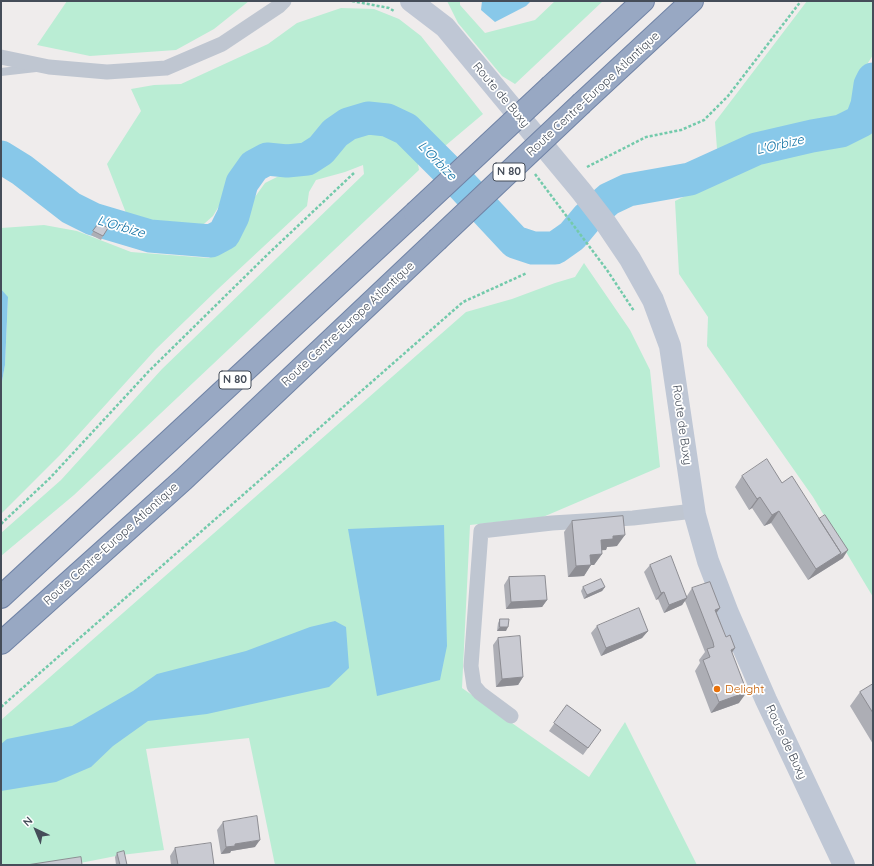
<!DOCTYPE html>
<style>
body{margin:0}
#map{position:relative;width:874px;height:866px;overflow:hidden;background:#efecec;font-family:Quicksand,sans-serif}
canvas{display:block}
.frame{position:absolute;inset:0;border:2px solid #454d59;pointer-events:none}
.north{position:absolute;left:16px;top:810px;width:40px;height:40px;-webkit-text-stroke:3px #fff;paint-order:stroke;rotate:316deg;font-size:11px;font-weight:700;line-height:16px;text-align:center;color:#454d59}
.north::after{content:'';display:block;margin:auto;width:14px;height:18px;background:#454d59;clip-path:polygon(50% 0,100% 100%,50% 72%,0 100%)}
</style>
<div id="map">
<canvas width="874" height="866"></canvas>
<div class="frame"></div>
<div class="north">N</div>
</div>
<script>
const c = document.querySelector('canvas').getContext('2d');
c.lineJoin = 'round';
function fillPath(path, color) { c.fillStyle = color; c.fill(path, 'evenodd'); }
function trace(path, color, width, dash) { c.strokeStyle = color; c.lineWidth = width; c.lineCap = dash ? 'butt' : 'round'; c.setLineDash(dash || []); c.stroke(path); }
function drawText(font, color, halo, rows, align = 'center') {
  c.font = font + ' Quicksand,sans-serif'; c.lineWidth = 3.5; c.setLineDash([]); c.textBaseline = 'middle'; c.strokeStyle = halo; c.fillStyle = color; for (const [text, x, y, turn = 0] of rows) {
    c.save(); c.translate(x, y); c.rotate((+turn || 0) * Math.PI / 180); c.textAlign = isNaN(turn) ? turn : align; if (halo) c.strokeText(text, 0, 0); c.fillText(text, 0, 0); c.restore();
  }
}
const green = new Path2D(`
 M67 1H249L214 29 176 50 90 56 37 45Z
 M447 1H460V5L485 33 535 20 555 1H603L515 84 502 76 458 23Z
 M807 1H873V55L856 82 858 105 850 113 836 120 790 134 753 140 717 149 715 122Z
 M341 8 374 9 399 19 421 36 483 114 445 146 392 107 368 105 355 109 334 124 317 141 299 147H265L245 160 232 177 225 196 213 216 197 230 170 228 151 223 126 213 107 164 141 111 131 89 154 85 181 84 268 44 297 23Z
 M873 119V597L813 497 707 346 708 317 679 274 675 201 746 167 817 145 848 142 865 133Z
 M378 127 397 134 416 152 419 170 74 495 1 556V533L61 480 162 369 364 174 363 165 345 172 316 180 309 192 307 206 218 289 156 349 60 455 1 514V387L5 365 8 298 1 289V228L44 225 77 231 131 252 209 258 228 247 239 231 247 208 265 183 283 174 320 162 349 136 360 128Z
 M584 263 630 330 650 370 660 467 543 517 470 525 462 688 589 777 625 722 697 865H275L249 738 146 749 164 850 121 855 70 865H1V720L466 312 512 299 555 283 575 277Z`);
const water = new Path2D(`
 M482 1H531L526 6 495 22 481 10Z
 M1 289 8 297 5 365 1 387Z
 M444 525 447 646 440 680 377 696 348 529Z
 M335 621 346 627 349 668 329 687 207 714 148 721 113 746 91 767 56 782 1 791V744L7 739 72 726 133 691 157 674 246 651 310 627Z`);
const river = new Path2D(`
 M1 157 22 170 71 208 93 219 150 236 211 241 224 234 233 216 242 183 254 166 267 159 287 161 307 159 321 150 335 133 348 124 368 118 387 120 406 129 459 182 515 242 533 248H555L572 236 587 218 609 199 628 190 690 179 756 149 812 136 841 131 861 121 867 105 870 85 873 79`);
const path = new Path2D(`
 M352 1 389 8 394 11
 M587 167 646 137 681 130 704 120 728 96 801 1
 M535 174 607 270 634 311
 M1 524 50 478 149 371 267 255 355 172
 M1 707 463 302 527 273`);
const service = new Path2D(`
 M1 72 36 68`);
const minor = new Path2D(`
 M1 57 49 67 107 72 166 68 222 44 279 6 284 1
 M511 716 480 693 474 686 471 666 481 531 552 523 633 518 694 511`);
const secondary = new Path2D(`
 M411 1 445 27 581 191 605 222 630 259 653 300 670 346 695 515 708 561 728 613 766 700 844 865`);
const trunk = new Path2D(`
 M551 86 643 1
 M582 103 692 1
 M1 597 415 213
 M1 643 184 479 437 240`);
const trunkBridge = new Path2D(`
 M415 213 551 86
 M437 240 582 103`);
const wall = new Path2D(`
 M99 223 103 236 101 240 91 235Z
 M742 476 782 483 843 558 808 580 771 523 764 526 752 508 749 510 735 487Z
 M572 521 617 546 607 547 606 550H602V554L594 565H591L584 576 568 577 564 532Z
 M650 565 687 596 692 588 717 613 726 637 735 648 732 653 739 703 711 713 695 671 700 663 699 660 705 652 685 601 682 605 664 613 658 599 656 600 644 572Z
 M509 577 547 600 542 607 506 609 504 585Z
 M583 587H605L602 591 584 599 581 591Z
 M500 619 506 631H497L498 623Z
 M597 626 648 631 642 638 601 656 591 633Z
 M498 638 523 677 518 685 496 687 493 645Z
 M873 684V744L850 706 860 692Z
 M567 705 601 730 583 755 549 731Z
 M223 822 255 847 231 851 230 853 221 854 217 830Z
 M175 848 214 865H171L170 856Z
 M117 853 127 865H116L115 857Z`);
const shadedWall = new Path2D(`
 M760 497 752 508 749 510 757 499Z
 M779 511 771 523 764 526 772 515Z
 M625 535 617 546 607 547 606 550 593 551 601 540 613 536Z
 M848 550 843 558 808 580 816 569 841 553Z
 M602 554 594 565H591L584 576 568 577 576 566 590 555Z
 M605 587 602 591 584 599 587 595Z
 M664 592 658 599 656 600 661 593Z
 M687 598 682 605 664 613 669 605Z
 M547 600 542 607 506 609 511 602Z
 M720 608 712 619 715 610Z
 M500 627H508L506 631H497Z
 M648 631 642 638 601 656 606 648Z
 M735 648 727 659 731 650Z
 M523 677 518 685 496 687 502 679Z
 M747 692 739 703 711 713 719 702Z
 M260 840 255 847 231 851 230 853 221 854 226 847 235 844Z`);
const building = new Path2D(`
 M99 223 108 228 103 236 93 231Z
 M767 459 782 483 792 476 841 553 816 569 779 511 772 515 760 497 757 499 742 476Z
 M825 515 848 550 839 556 841 553 819 519Z
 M623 516 625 535 613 536V539L601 540 602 554 590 555 591 565 576 566 572 521Z
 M671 556 687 598 669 605 664 592 661 593 650 565Z
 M545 576 547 600 511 602 509 577Z
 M601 579 605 587 587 595 583 587Z
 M710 582 720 608 715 610 726 637 730 635 735 648 731 650 747 692 719 702 703 660 710 657 707 649 714 647 713 642 692 588Z
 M639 608 648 631 606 648 597 626Z
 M500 619H509L508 627H500Z
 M520 636 523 677 502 679 498 638Z
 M873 684V713L860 692Z
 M567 705 601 730 588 748 554 723Z
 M257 816 260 840 235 844V846L226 847 223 822Z
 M211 843 214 865H178L175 848Z
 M124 851 127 865H120L117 853Z
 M81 857 82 865H27Z`);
const markers = [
 [717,689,4,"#e8710a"]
];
const shields = [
 [509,172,32],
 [235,380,32]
];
const shieldNames = [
 ["N 80",509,172],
 ["N 80",235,380]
];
const streetNames = [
 ["Route Centre-Europe Atlantique",593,94,-43],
 ["Route de Buxy",501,95,50],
 ["Route Centre-Europe Atlantique",348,324,-43],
 ["Route de Buxy",682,425,82],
 ["Route Centre-Europe Atlantique",111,544,-42],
 ["Route de Buxy",786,742,65]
];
const foodNames = [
 ["Delight",725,689]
];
const waterNames = [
 ["L'Orbize",780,145,-13],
 ["L'Orbize",437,161,46],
 ["L'Orbize",121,227,16]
];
fillPath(green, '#baedd4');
fillPath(water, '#88c8e9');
trace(river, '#88c8e9', 33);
trace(trunk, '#7083a6', 24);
trace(path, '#73caab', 2.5, [3, 2]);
trace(service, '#bfc6d1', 8);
trace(minor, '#bfc6d1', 15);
trace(secondary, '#bfc7d5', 22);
trace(trunk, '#98a8c3', 22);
trace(trunkBridge, '#7083a6', 24, []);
trace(trunkBridge, '#98a8c3', 22);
fillPath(wall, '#adaeb5');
fillPath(shadedWall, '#8d8d93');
fillPath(building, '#c9cad2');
trace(building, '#8d8d93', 1);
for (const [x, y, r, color] of markers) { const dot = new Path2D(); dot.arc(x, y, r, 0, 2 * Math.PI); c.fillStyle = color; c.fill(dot); trace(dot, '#fff', 1.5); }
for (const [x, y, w] of shields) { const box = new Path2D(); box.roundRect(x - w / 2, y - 9, w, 18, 3); c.fillStyle = '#fff'; c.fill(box); trace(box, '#454d59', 1); }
drawText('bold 11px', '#454d59', null, shieldNames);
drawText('12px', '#454d59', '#fff', streetNames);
drawText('12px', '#c56008', '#fff', foodNames, 'left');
drawText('italic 13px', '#0f70a2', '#fff', waterNames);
</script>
